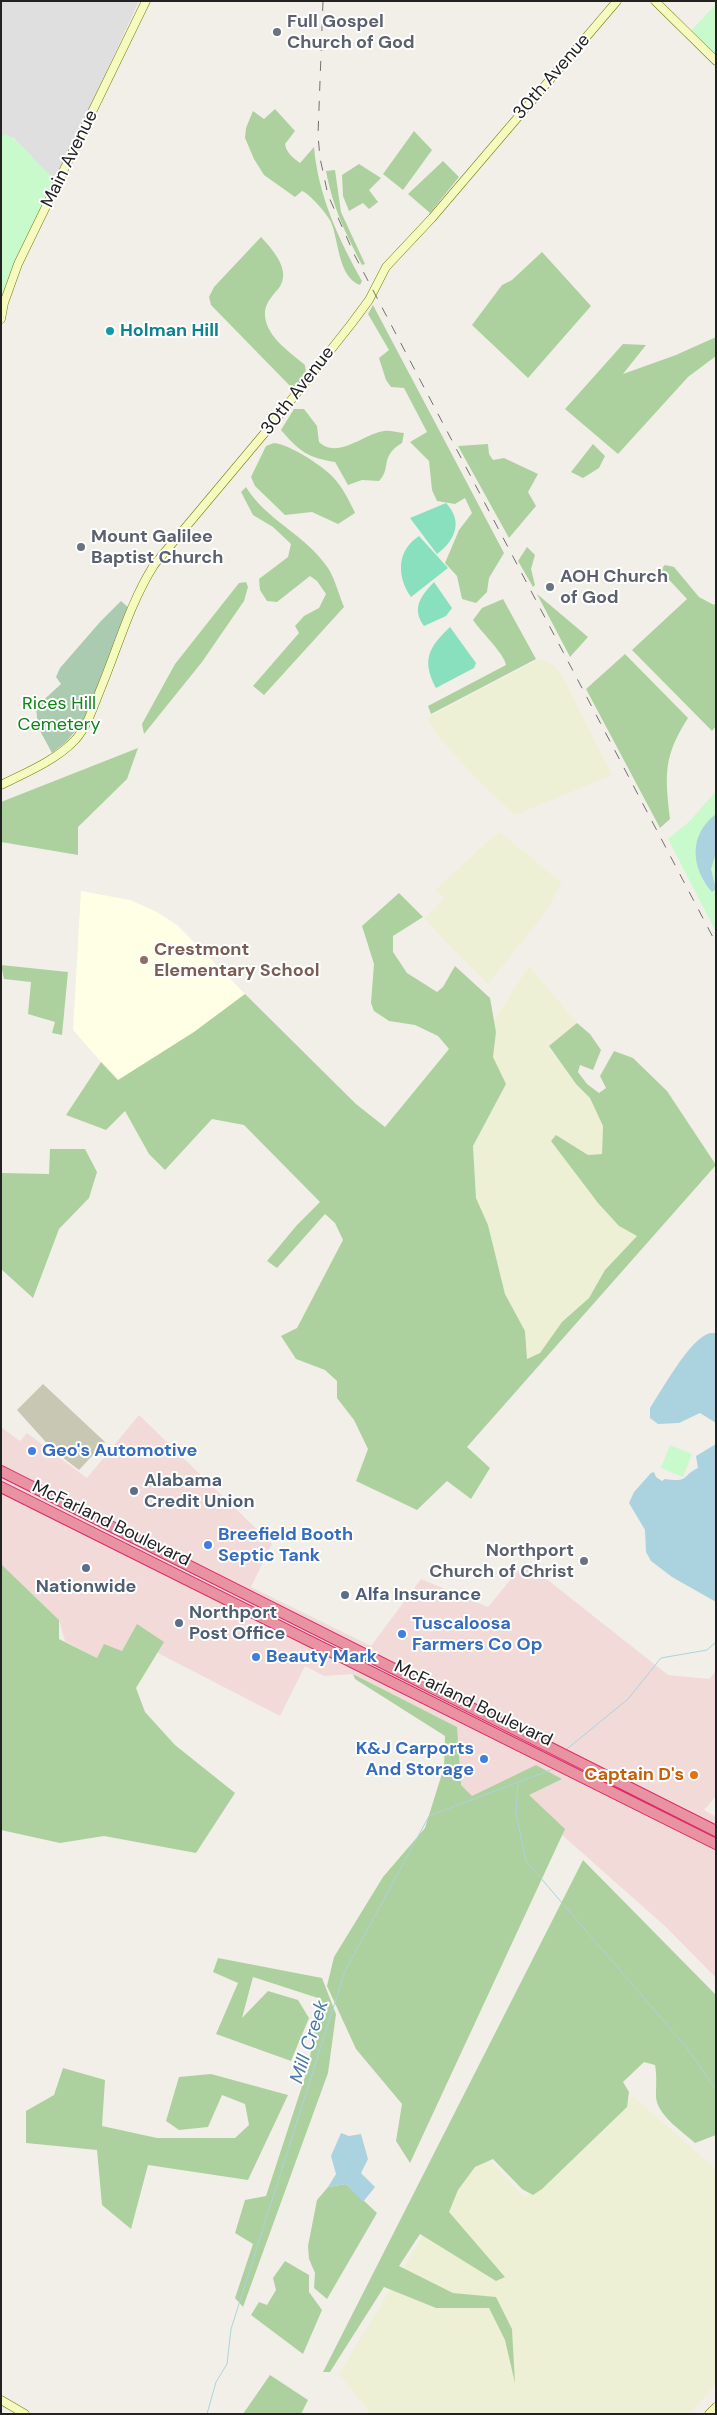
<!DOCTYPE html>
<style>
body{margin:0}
#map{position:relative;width:717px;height:2415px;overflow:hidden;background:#f2efe9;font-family:"DM Sans",sans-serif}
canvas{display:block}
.frame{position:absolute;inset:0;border:2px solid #222;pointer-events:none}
</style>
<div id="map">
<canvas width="717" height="2415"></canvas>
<div class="frame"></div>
</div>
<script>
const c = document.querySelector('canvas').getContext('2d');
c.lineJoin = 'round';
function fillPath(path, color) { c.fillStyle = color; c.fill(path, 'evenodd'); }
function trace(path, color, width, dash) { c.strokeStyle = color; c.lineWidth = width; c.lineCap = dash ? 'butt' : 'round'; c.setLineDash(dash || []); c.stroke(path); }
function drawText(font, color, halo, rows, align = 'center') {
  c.font = font + ' "DM Sans",sans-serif'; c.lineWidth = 4; c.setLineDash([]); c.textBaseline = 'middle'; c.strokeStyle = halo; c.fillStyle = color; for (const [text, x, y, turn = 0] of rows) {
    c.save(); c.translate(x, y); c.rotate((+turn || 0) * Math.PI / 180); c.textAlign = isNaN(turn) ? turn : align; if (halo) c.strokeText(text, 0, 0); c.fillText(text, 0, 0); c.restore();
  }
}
const residential = new Path2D(`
 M1 1H139L57 179 46 173 14 138 1 137Z`);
const commercial = new Path2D(`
 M139 1415 272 1544 251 1587 371 1646 421 1579 488 1607 525 1562 668 1675 709 1679 716 1671V1796L704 1810 716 1817V1978L667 1928 509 1788 471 1800 454 1783 457 1727 353 1674 324 1676 305 1666 280 1716 154 1651 97 1658 65 1641 59 1620 1 1564V1427L20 1441 27 1433 87 1478Z`);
const education = new Path2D(`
 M81 891 130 900 157 912 177 925 245 994 194 1032 118 1081 73 1030Z`);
const construction = new Path2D(`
 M43 1384 105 1442 79 1470 53 1450 17 1410Z`);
const farmland = new Path2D(`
 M538 660H543L554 666 561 673 612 775 515 815 476 778 440 739 427 718Z
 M499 831 562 883 545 913 488 984 424 919 444 899 435 890Z
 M529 966 577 1023 549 1047 576 1084 590 1098 603 1126 602 1154 588 1155 556 1136 637 1236 605 1270 589 1298 562 1322 540 1353 527 1359 525 1331 505 1294 488 1225 476 1198 473 1147 506 1084 493 1057 496 1032 494 1020Z
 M633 2096 716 2169V2384L689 2414H371L339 2374 477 2146 525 2198 568 2155Z`);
const forest = new Path2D(`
 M275 109 295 131 285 144C286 152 293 158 300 163L314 147C318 195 339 240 362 281L360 285C338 277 339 241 331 222 327 214 310 194 302 191L295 197 264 175 254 159 245 138 246 128 253 111 264 119Z
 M414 131 432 150 403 190 383 174Z
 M443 161 459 177 430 213 408 194Z
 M359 164 381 178 369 190 378 202 369 209 363 203 349 211 343 196 342 175Z
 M335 170 341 212 365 264 362 265C345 232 333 208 326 171Z
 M261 237C272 249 292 270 279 288 274 294 266 302 265 311 263 335 290 352 305 365L306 373 295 387H291L211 305 209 297 214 287Z
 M542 252 591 306 528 378 472 325 502 285 512 280Z
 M373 305 504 553 489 578 487 592 476 603 462 599 457 576 445 563 459 530 472 513 465 498 455 504 437 501 432 490 429 461 410 442 427 432 404 388 391 387 386 380 379 358 389 350 368 314Z
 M716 337V356L688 377 618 454 565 409 623 344 646 345 623 374 676 355Z
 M294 409H304L317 426 319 442C338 460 365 433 384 431 390 430 398 433 404 433L402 443C379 457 392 468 379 481L362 480 348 485 335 462C308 458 299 451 281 430Z
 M274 443C289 444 321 465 332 476 342 486 349 500 355 513L338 524 312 512 285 515 255 486 251 477 266 446Z
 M488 444 489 454 493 460 504 458 538 474 528 492 536 506 509 538 458 446Z
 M593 444 605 456 599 468 583 478 571 472Z
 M246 487C266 520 306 535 328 568 335 579 339 595 344 607L264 695 253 686 299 633 295 626 304 616 319 608 326 594 317 581 310 576 277 602 267 601 260 590 259 579 288 557 291 544 273 527 253 515 241 492Z
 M527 547 535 555 531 569 535 585 533 587 518 561Z
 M665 565 674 567 699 597 714 605 716 602V726L712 731 632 650 687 599 660 570Z
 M246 582 248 587 244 601 202 662 144 734 142 724 175 664 239 583Z
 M537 594 588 637 570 657Z
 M503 599 536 659 431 714 428 706 506 665C504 653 481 632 473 620L482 608Z
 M625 654 688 718C663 757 665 775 670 819L660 828 586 689Z
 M138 748 127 779 78 827V855L1 842V802Z
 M399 893 423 917 393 936V952L407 973 437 992 443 987 455 966 490 998 496 1032 493 1057 506 1084 473 1146 476 1198 488 1225 505 1294 525 1331 527 1359 540 1353 562 1322 589 1298 605 1270 637 1236 619 1226 598 1203 551 1141 556 1135 588 1155 602 1154 603 1126 590 1098 576 1084 549 1046 577 1023 590 1034 601 1050 593 1070 580 1065 578 1072 587 1084 599 1093 606 1088 600 1076 614 1051 633 1058 667 1091 716 1165 467 1447 490 1468 471 1499 447 1481 417 1510 356 1481 368 1449 354 1420 337 1398V1381L325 1370 296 1359 281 1336 297 1328 343 1240 335 1223 325 1214 277 1268 267 1261 297 1225 320 1202 244 1125 212 1119 165 1170 149 1154 125 1111 106 1130 66 1115 101 1062 118 1080 194 1032 245 994 356 1104 385 1127 449 1049 438 1036 415 1025 389 1021 374 1011 371 1003 374 964 362 926Z
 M1 965 68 972 62 1035 52 1033 55 1022 28 1014 31 982 4 979Z
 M50 1149H85L97 1172 89 1198 59 1229 33 1298 1 1269V1173L49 1174Z
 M1 1564 59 1620V1639L97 1658 104 1644 122 1651 137 1624 164 1642 136 1688 145 1712 175 1745 235 1793 196 1853 104 1836 60 1843 1 1830Z
 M353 1674 457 1727 461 1785 472 1796 536 1765 562 1779 529 1795 565 1829 410 2163 396 2141 402 2104 356 2049 327 1986 334 1957 383 1877 425 1828 444 1767 445 1736 355 1679Z
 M583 1860 716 1995V2135L695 2143C683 2132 657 2115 656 2097 656 2086 657 2077 655 2065L644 2062 623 2082 629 2092 627 2107 542 2189 533 2195 522 2189 493 2159 475 2167 458 2190 449 2212 505 2277 496 2281 420 2234 399 2266 453 2293 496 2297 512 2329 515 2383 505 2340 489 2308H436L384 2287 330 2372H323Z
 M218 1958 322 1978 336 2014 328 2073 243 2307 235 2298 253 2244 235 2233 245 2200 266 2196 308 2068 319 2004 318 1998 253 1977 242 2018 268 1991 298 2000 309 2018 291 2061 216 2034 238 1983 213 1972Z
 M63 2068 105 2080 102 2126 157 2138H235L249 2125 245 2104 222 2095 208 2127 179 2130 166 2121 179 2077 211 2074 288 2095 248 2180 148 2165 131 2229 102 2205 97 2150 26 2143V2111L54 2095Z
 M346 2184 377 2213 327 2299 314 2288 315 2273 309 2259 308 2246 317 2200 328 2187Z
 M285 2261 309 2275V2292L322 2310 303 2354 251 2315 259 2302 267 2305 276 2290 273 2278Z
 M270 2375 308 2400 301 2414H243Z`);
const cemetery = new Path2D(`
 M121 601 129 608 83 722 66 742 52 753 38 727 36 707 61 684 56 677 60 668 100 622Z`);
const park = new Path2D(`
 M716 4V61L688 34Z
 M5 134C26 144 37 167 57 179L9 276 2 297 1 137Z
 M716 791V932L668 839 690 821Z
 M670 1445 692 1454 683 1477 661 1468Z`);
const pitch = new Path2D(`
 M446 503C463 521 456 540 437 554L410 518Z
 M419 536 448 568 411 597C397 577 396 551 419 536Z
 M434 582 452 608 446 616 424 626C411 608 421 596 434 582Z
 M450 627 476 663 474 668 436 688C421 660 429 647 450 627Z`);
const water = new Path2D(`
 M716 814V853L711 869 716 889 712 892C691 868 688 835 716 814Z
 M710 1333H716V1423L700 1413 679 1423 658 1424 650 1418V1408C662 1390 690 1338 710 1333Z
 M716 1444V1602L672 1577 651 1561 646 1552 645 1530 629 1503 634 1492 651 1473 654 1472 656 1477 662 1481 665 1479C690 1483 682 1475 698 1468L696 1456Z
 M341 2133 349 2136 361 2134 368 2159 361 2173 375 2187 363 2202 346 2184 328 2187 336 2174 331 2156Z`);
const stream = new Path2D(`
 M567 1749 628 1699 661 1658 707 1650 716 1642
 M518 1783 516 1813 526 1861 687 2048 716 2090
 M207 2414 216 2382 227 2364 231 2329 345 1971 429 1816 553 1769`);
const secondary = new Path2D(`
 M655 1 716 61
 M1 319 4 303 18 264 146 1
 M1 785C25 773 57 760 76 739 88 725 94 705 101 688 118 647 130 603 154 565L273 423 352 323 369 300 386 267 432 218 617 1
 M1 2400 25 2414
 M709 2414 716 2407`);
const highway = new Path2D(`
 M1 1471 716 1831
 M1 1487 716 1844`);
const rail = new Path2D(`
 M323 1 318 135 320 158 328 195 355 256 716 943`);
const markers = [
 [277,32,5,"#6b7280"],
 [110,331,5,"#0f9aa8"],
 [81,547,5,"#6b7280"],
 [550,587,5,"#6b7280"],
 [144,960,5,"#8d6e63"],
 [32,1451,5,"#3f7fe0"],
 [134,1491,5,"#5c6f8a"],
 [208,1545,5,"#3f7fe0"],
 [584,1561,5,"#6b7280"],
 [86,1568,5,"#5c6f8a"],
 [345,1595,5,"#5c6f8a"],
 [179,1623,5,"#5c6f8a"],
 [402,1634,5,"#3f7fe0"],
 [256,1657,5,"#3f7fe0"],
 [484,1759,5,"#3f7fe0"],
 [694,1775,5,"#e8710a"]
];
const worshipNames = [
 ["Full Gospel",287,22],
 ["Church of God",287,43],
 ["Mount Galilee",91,537],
 ["Baptist Church",91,558],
 ["AOH Church",560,577],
 ["of God",560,598],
 ["Northport",574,1551,"right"],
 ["Church of Christ",574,1572,"right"]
];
const streetNames = [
 ["30th Avenue",552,77,-49],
 ["Main Avenue",70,159,-64],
 ["30th Avenue",298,391,-52],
 ["McFarland Boulevard",111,1524,26],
 ["McFarland Boulevard",473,1704,26]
];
const cultureNames = [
 ["Holman Hill",120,331]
];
const parkNames = [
 ["Rices Hill",59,704],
 ["Cemetery",59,725]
];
const educationNames = [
 ["Crestmont",154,950],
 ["Elementary School",154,971]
];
const shopNames = [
 ["Geo's Automotive",42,1451],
 ["Breefield Booth",218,1535],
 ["Septic Tank",218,1556],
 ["Tuscaloosa",412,1624],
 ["Farmers Co Op",412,1645],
 ["Beauty Mark",266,1657],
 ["K&J Carports",474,1749,"right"],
 ["And Storage",474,1770,"right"]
];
const serviceNames = [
 ["Alabama",144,1481],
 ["Credit Union",144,1502],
 ["Nationwide",86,1587,"center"],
 ["Alfa Insurance",355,1595],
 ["Northport",189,1613],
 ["Post Office",189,1634]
];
const foodNames = [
 ["Captain D's",684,1775]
];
const waterNames = [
 ["Mill Creek",310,2042,-72]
];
fillPath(residential, '#e0dfdf');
fillPath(commercial, '#f2dad9');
fillPath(education, '#ffffe5');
fillPath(construction, '#c7c7b4');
fillPath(farmland, '#eef0d5');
fillPath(forest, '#add19e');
fillPath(cemetery, '#aacbaf');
fillPath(park, '#c8facc');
fillPath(pitch, '#88e0be');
fillPath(water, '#aad3df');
trace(stream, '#aad3df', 1);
trace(secondary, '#707d05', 9);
trace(highway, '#dc2a67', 12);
trace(secondary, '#f7fabf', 8);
trace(highway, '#e892a2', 10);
trace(rail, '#707070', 1, [10, 10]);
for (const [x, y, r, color] of markers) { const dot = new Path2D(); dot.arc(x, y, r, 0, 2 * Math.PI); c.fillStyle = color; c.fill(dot); trace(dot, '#fff', 2); }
drawText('bold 18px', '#5b616d', '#fff', worshipNames, 'left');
drawText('18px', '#222', '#fff', streetNames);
drawText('bold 18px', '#0d838f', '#fff', cultureNames, 'left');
drawText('18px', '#0c8416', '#fff', parkNames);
drawText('bold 18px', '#785e54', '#fff', educationNames, 'left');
drawText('bold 18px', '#366cbe', '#fff', shopNames, 'left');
drawText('bold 18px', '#4e5e75', '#fff', serviceNames, 'left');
drawText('bold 18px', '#c56008', '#fff', foodNames, 'right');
drawText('italic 19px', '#4a7aab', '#fff', waterNames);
</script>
